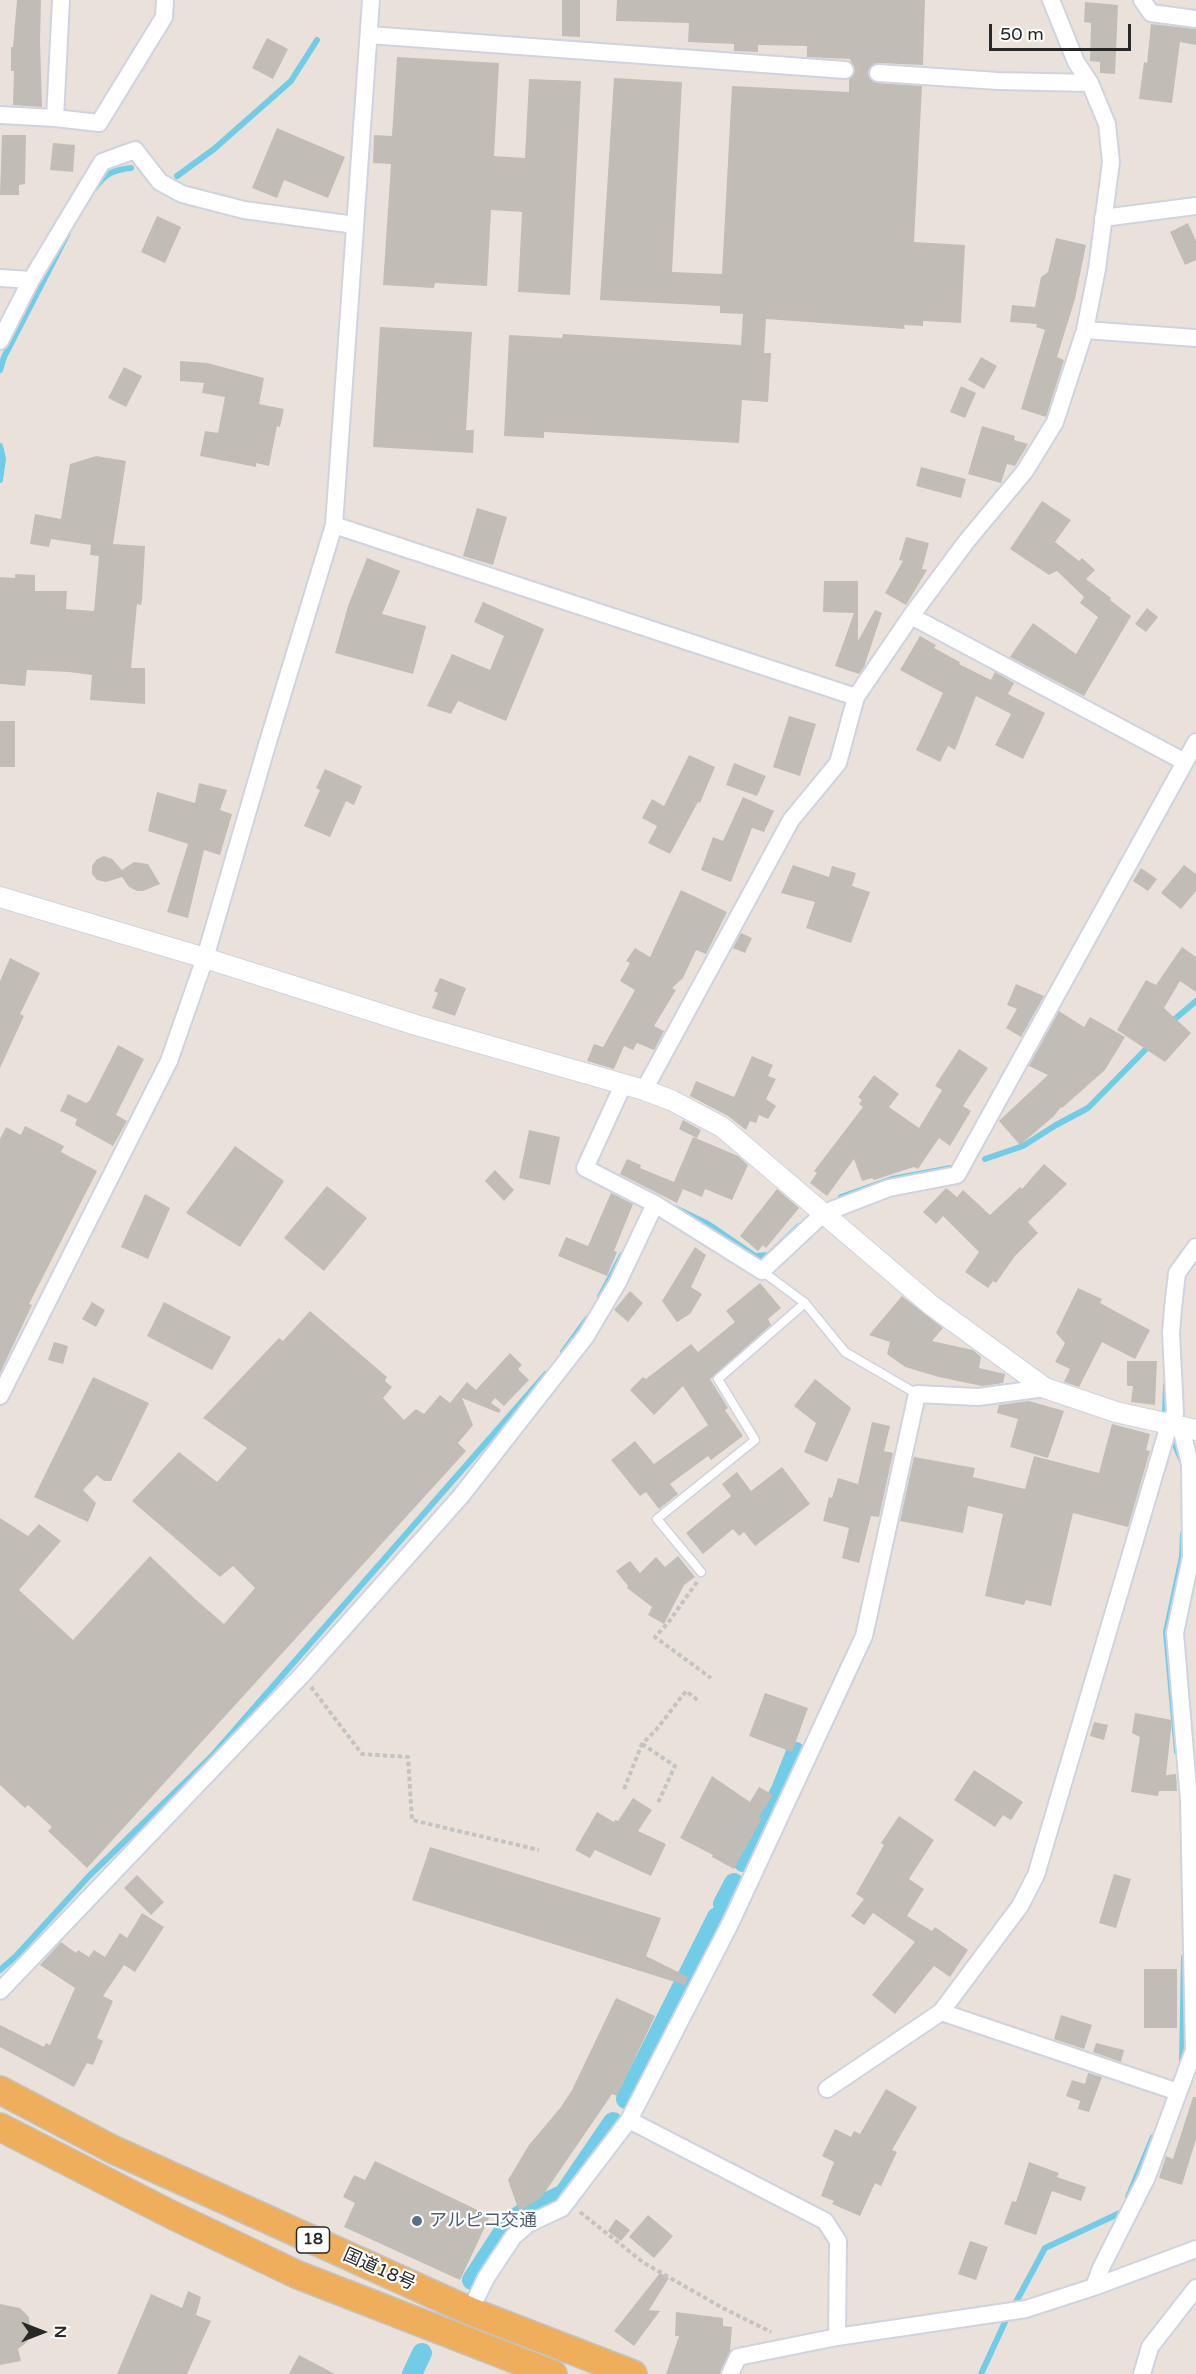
<!DOCTYPE html>
<meta charset="utf-8">
<style>
body{margin:0}
#map{position:relative;width:1196px;height:2374px;overflow:hidden;background:#eae2da;font-family:"Varela Round",sans-serif}
canvas{display:block}
.north{position:absolute;left:12px;top:2302px;width:60px;height:60px;-webkit-text-stroke:4px #fff;paint-order:stroke;rotate:90deg;font-size:16px;font-weight:700;line-height:24px;text-align:center;color:#282828}
.north::after{content:'';display:block;margin:auto;width:21px;height:27px;background:#282828;clip-path:polygon(50% 0,100% 100%,50% 72%,0 100%)}
.scale{position:absolute;left:989px;top:24px;width:142px;height:27px;box-sizing:border-box;border:3px solid #282828;border-top:0;padding-left:8px;font-size:18px;line-height:21px;white-space:nowrap;color:#282828;-webkit-text-stroke:4px #fff;paint-order:stroke}
</style>
<div id="map">
<canvas width="1196" height="2374"></canvas>
<div class="north">N</div>
<div class="scale">50 m</div>
</div>
<script>
const c = document.querySelector('canvas').getContext('2d');
c.lineJoin = 'round';
function trace(path, color, width, dash) { c.strokeStyle = color; c.lineWidth = width; c.lineCap = dash ? 'butt' : 'round'; c.setLineDash(dash || []); c.stroke(path); }
function fillPath(path, color) { c.fillStyle = color; c.fill(path, 'evenodd'); }
function drawText(font, color, halo, rows, align = 'center') {
  c.font = font + ' "Varela Round","Noto Sans JP",sans-serif'; c.lineWidth = 4.5; c.setLineDash([]); c.textBaseline = 'middle'; c.strokeStyle = halo; c.fillStyle = color; for (const [text, x, y, turn = 0] of rows) {
    c.save(); c.translate(x, y); c.rotate((+turn || 0) * Math.PI / 180); c.textAlign = isNaN(turn) ? turn : align; if (halo) c.strokeText(text, 0, 0); c.fillText(text, 0, 0); c.restore();
  }
}
const stream = new Path2D(`
 M177 176 214 149 291 81 317 40
 M95 188C106 173 113 170 131 168
 M0 370 4 357 68 233
 M0 446 3 459 0 480
 M1169 1024 1196 1001
 M985 1159 1023 1146 1056 1125 1088 1108 1150 1045
 M841 1197 892 1179 951 1168
 M675 1208 708 1224 755 1256 769 1255 799 1226
 M600 1297 622 1255
 M563 1352 587 1319
 M1165 1412 1166 1385
 M1174 1443 1182 1461
 M1177 1752 1166 1632 1182 1557 1183 1534
 M0 1970 16 1956 89 1876 211 1757 546 1374
 M1182 2061 1184 1957
 M1128 2197 1153 2137
 M1016 2302 1045 2248 1122 2212 1123 2209
 M981 2374 1005 2322`);
const canal = new Path2D(`
 M743 1862 781 1790 796 1752
 M723 1904 734 1883
 M626 2099 717 1917
 M472 2280 509 2223 523 2213 564 2194 613 2122
 M412 2374 422 2353`);
const building = new Path2D(`
 M17 0H41L40 41 42 107 13 105 14 71H11V47H13Z
 M562 0H580V37L562 36Z
 M617 0H925L923 65 878 63 870 67 868 73 872 81 877 83 922 86 914 242 965 245 961 323 923 321V326L904 325 905 329 766 319 764 353H771L768 402 742 400 739 443 544 432V438L504 436 509 335 562 338 563 334 741 345 743 314 720 313V306L600 300 614 78 682 82 672 272 722 274 732 86 849 92V80L855 71 850 59 807 57V46L758 45V52L734 51V44L688 42 689 23 616 21Z
 M1085 2 1118 5 1115 74 1100 73V62L1090 61 1091 23 1084 22Z
 M1151 24 1196 29V45L1180 42 1172 103 1139 99 1144 62 1147 63Z
 M267 38 288 49 273 79 252 68Z
 M397 57 499 63 494 156 525 158 529 79 581 81 570 295 518 292 522 212 491 210 487 286 435 283 434 288 383 285 391 164 373 163 374 135 392 136Z
 M277 128 345 157 328 198 284 180 277 198 252 188Z
 M2 135H26L25 184 19 185V195H0Z
 M53 143 75 145 73 172 50 170Z
 M157 216 181 227 165 263 141 252Z
 M1188 223 1196 241V260L1185 265 1170 232Z
 M1056 238 1086 245 1075 299 1057 357 1064 360 1046 417 1021 409 1045 330 1036 327 1037 324 1010 322 1012 305 1035 307 1041 277 1048 272Z
 M380 327 472 332 466 430H474L473 453 373 447Z
 M981 357 997 366 984 389 968 380Z
 M180 361 207 363 264 378 259 404 284 409 280 427 277 426 269 466 256 463V467L200 456 205 431 218 433 225 397 202 393 204 383 180 381Z
 M124 367 142 376 126 407 108 398Z
 M961 386 976 393 965 418 950 412Z
 M982 426 1015 436 1014 440 1028 444 1015 466 1007 464 1001 483 968 474Z
 M96 456 126 461 113 544 145 546 142 601 141 605 137 604 131 668H145V704L90 700 92 675 69 672 27 670 25 686 0 684V577L15 578V574L35 575V591H67L66 609 94 611 99 556 90 555 91 545 51 539 49 547 30 544 35 514 61 519 70 464Z
 M921 467 966 479 961 498 916 486Z
 M1042 501 1071 520 1055 542 1079 561 1082 558 1095 570 1086 579 1111 598 1110 600 1131 616 1084 696 1010 657 1033 623 1076 654 1098 617 1080 603 1084 597 1057 571 1049 575 1010 549Z
 M477 508 507 517 493 565 463 556Z
 M906 537 929 543 922 569 927 570 906 605 885 593 903 561 899 560Z
 M367 558 400 571 382 614 426 626 413 674 335 653 348 606Z
 M824 581H858V641L875 610 882 613 864 667 859 674 835 666 854 613 823 612Z
 M483 602 544 629 506 721 458 701 451 714 427 706 452 654 490 670 504 636 474 622Z
 M1147 608 1158 617 1146 632 1135 624Z
 M920 636 936 645 934 648 960 662 959 664 991 680 995 672 1014 683 1008 694 1045 713 1023 759 995 745 1011 714 976 696 955 750 948 746 940 762 916 750 943 693 900 670Z
 M789 716 816 724 800 776 773 767Z
 M0 721H15V767H0Z
 M689 755 715 767 700 803 698 802 670 854 648 843 657 826 642 818 652 799 664 806Z
 M734 763 766 776 757 796 726 785Z
 M325 769 362 786 354 805 346 801 330 837 304 826 320 790 316 788Z
 M199 783 227 790 220 810 232 814 220 855 204 850 188 918 167 912 188 844 148 831 157 792 195 803Z
 M743 797 774 811 764 832 752 828 731 882 701 870 713 837 723 841Z
 M104 856 112 859 122 870 134 862 148 864 160 884 143 891H137L129 887 122 877 106 882 97 880 92 874V866L97 859Z
 M793 865 829 877 832 866 856 873 852 886 870 892 851 943 806 928 815 902 781 893Z
 M1184 865 1196 874V891L1181 909 1161 893Z
 M1141 868 1157 879 1148 891 1133 881Z
 M681 890 727 912 706 954 696 950 683 978 672 988 676 990 654 1026 664 1031 654 1050 637 1043 633 1050 624 1046 614 1069 587 1061 594 1044 603 1047 635 990 620 981 630 963 626 961 635 948 650 957Z
 M741 933 752 938 745 953 733 948Z
 M1182 947 1196 957V992L1180 981 1164 1008 1191 1033 1165 1062 1117 1030 1146 980 1156 985Z
 M10 958 40 973 20 1014 24 1016 0 1068V981Z
 M440 978 466 988 455 1016 432 1008 438 993 434 991Z
 M1016 984 1044 996 1021 1037 1006 1028 1017 1009 1007 1005Z
 M1059 1011 1084 1027 1090 1017 1125 1037 1105 1070 1062 1108 1061 1107 1054 1116 1020 1145 999 1121 1048 1075 1029 1066Z
 M118 1045 144 1059 116 1115 127 1121 113 1146 75 1125 77 1119 60 1111 68 1094 86 1103 90 1100Z
 M959 1049 988 1068 963 1106 971 1111 950 1146 939 1138 918 1169 914 1167 874 1180 872 1178 862 1181 854 1159 827 1196 810 1183 817 1173 814 1171 863 1107 859 1104 862 1100 858 1097 874 1075 899 1094 889 1107 919 1128 942 1090 935 1086Z
 M752 1056 773 1065 768 1076 776 1079 766 1099 776 1106 768 1119 759 1115 756 1123 750 1121 746 1130 728 1116 690 1096 696 1081 734 1097Z
 M683 1120 701 1130 697 1138 679 1129Z
 M25 1126 64 1146 61 1152 97 1171 29 1304 32 1305 0 1373V1139L6 1127 21 1135Z
 M529 1130 560 1137 550 1185 519 1178Z
 M693 1137 738 1156 748 1165 732 1200 705 1189 702 1197 683 1189 677 1203 620 1174 627 1159 641 1165 640 1168 674 1182Z
 M235 1146 284 1181 240 1247 186 1213Z
 M1044 1164 1067 1184 1028 1222 1038 1233 1015 1256 996 1283 993 1281 988 1288 965 1272 979 1252 943 1216 936 1224 923 1212 946 1188 957 1197 963 1190 990 1215 1020 1187 1022 1189Z
 M495 1170 514 1190 504 1201 485 1181Z
 M327 1186 367 1218 324 1271 284 1238Z
 M777 1189 799 1208 766 1248 763 1245 758 1251 740 1236Z
 M611 1193 633 1204 614 1251 617 1252 607 1276 558 1256 566 1237 588 1246Z
 M145 1194 170 1208 148 1259 121 1247Z
 M695 1247 706 1255 691 1287 702 1294 690 1314 677 1322 662 1301Z
 M760 1283 781 1308 768 1319 771 1325 710 1379 728 1408 725 1410 743 1436 711 1460 708 1456 670 1484 678 1494 659 1509 646 1492 640 1496 611 1460 635 1441 654 1464 708 1425 683 1386 654 1415 630 1390 643 1377 646 1379 691 1344 698 1352 735 1322 726 1311Z
 M1078 1288 1102 1299 1100 1303 1150 1330 1135 1359 1102 1342 1079 1387 1064 1382 1070 1369 1055 1362 1065 1343 1056 1333Z
 M630 1291 643 1303 628 1322 614 1310Z
 M902 1296 943 1328 932 1341 973 1350 981 1357 979 1368 1005 1374 1003 1383 982 1386 939 1377 905 1367 887 1354 890 1342 869 1335Z
 M92 1302 105 1310 96 1327 82 1319Z
 M164 1302 231 1337 212 1370 147 1336Z
 M310 1311 387 1377 385 1381 392 1387 383 1398 404 1420 416 1409 424 1414 440 1395 450 1403 467 1382 476 1390 510 1353 522 1365 518 1369 529 1380 504 1406 495 1398 491 1403 501 1410 499 1413 462 1398 473 1425 458 1443 466 1451 87 1868 48 1831 52 1827 28 1805 25 1808 0 1785V1518L28 1536 39 1524 61 1541 19 1590 73 1640 150 1556 195 1599 224 1624 255 1588 233 1566 220 1577 132 1501 179 1452 217 1482 247 1448 203 1418 279 1338 283 1341Z
 M54 1342 68 1346 63 1364 48 1360Z
 M1127 1361H1157L1155 1405 1131 1402 1133 1386H1127Z
 M93 1377 149 1403 111 1481H104L97 1475 83 1490 96 1503 88 1522 34 1497Z
 M815 1379 851 1408 827 1462 804 1452 816 1423 794 1406Z
 M1029 1401 1064 1411 1048 1458 1010 1447 1018 1419 997 1413 999 1405Z
 M872 1422 890 1426 884 1451 893 1453 879 1517 871 1516 859 1563 842 1558 849 1528 823 1521 829 1497 832 1498 838 1478 858 1484Z
 M1112 1424 1150 1434 1146 1450 1150 1451 1128 1527 1073 1513 1051 1606 1026 1600 1024 1605 985 1596 1003 1514 968 1506 963 1533 900 1521 914 1457 975 1468 973 1477 1025 1489 1034 1456 1099 1473Z
 M782 1467 810 1504 755 1546 744 1532 739 1536 733 1529 703 1554 686 1533 731 1496 722 1484 737 1472 751 1491Z
 M678 1556 695 1577 684 1585 664 1624 648 1615 652 1607 627 1588 628 1586 616 1571 630 1561 640 1573 656 1557 665 1567Z
 M765 1693 808 1708 792 1752 749 1736Z
 M1135 1713 1172 1720 1166 1775 1176 1774 1177 1791H1159L1158 1796 1131 1792 1140 1737 1132 1733Z
 M1094 1722 1108 1725 1104 1740 1090 1736Z
 M974 1770 1023 1802 1011 1820 1003 1815 995 1827 954 1800Z
 M712 1776 750 1802 759 1787 773 1795 759 1816 762 1818 734 1869 712 1857 713 1855 680 1838Z
 M633 1798 652 1810 638 1831 666 1844 651 1876 595 1850 590 1858 575 1850 597 1812 614 1822 615 1820 618 1821Z
 M899 1816 934 1840 909 1879 924 1889 907 1916 932 1931 935 1927 968 1950 950 1977 934 1966 895 2014 872 1995 915 1942 873 1913 864 1925 851 1916 864 1899 856 1894 884 1845 881 1843Z
 M430 1847 661 1918 646 1956 688 1977 685 1985 412 1900Z
 M1114 1874 1131 1879 1116 1928 1099 1923Z
 M137 1875 164 1902 151 1915 124 1888Z
 M142 1913 164 1927 135 1972 124 1965 103 1996 113 2001 97 2038 103 2041 93 2065 87 2063 74 2087 0 2047V2025L44 2047 46 2043 50 2045 75 1988 40 1965 61 1942 76 1953 78 1950 89 1957 94 1950 105 1957 120 1933 127 1938Z
 M1144 1969H1177V2028H1144Z
 M616 1998 655 2016 617 2096 612 2094 541 2198 519 2211 508 2180 529 2145 561 2107 572 2090Z
 M1061 2015 1092 2025 1084 2049 1054 2039Z
 M1096 2043 1124 2050 1121 2062 1093 2052Z
 M1088 2073 1102 2077 1089 2112 1078 2109 1080 2101 1066 2096 1072 2080 1085 2084Z
 M886 2089 917 2107 892 2150 897 2152 881 2186 875 2183 860 2216 832 2204 834 2201 821 2196 834 2162 822 2156 835 2129 851 2137 854 2131 860 2134Z
 M1193 2097H1196V2139L1182 2185 1159 2178 1166 2156 1173 2159Z
 M375 2161 490 2216 460 2280 344 2227 355 2203 343 2197 354 2175 365 2180Z
 M1029 2162 1059 2173 1057 2177 1086 2187 1081 2201 1052 2191 1036 2235 1004 2224 1012 2201 1016 2202Z
 M648 2215 673 2236 654 2258 629 2237Z
 M616 2219 630 2230 621 2241 608 2231Z
 M970 2241 988 2247 976 2280 958 2274Z
 M660 2273 669 2278 649 2310 660 2311 634 2346 614 2331Z
 M188 2291 201 2297 196 2315 211 2321 187 2374H117L151 2294 182 2308Z
 M0 2304 20 2308 29 2317 30 2330 27 2342 18 2349 21 2361 0 2365Z
 M676 2312 723 2318V2326L732 2327 730 2351 720 2374H666L679 2336H675Z
 M299 2355 335 2374H289Z`);
const minorTunnel = new Path2D(`
 M845 70 878 73`);
const path = new Path2D(`
 M697 1582 668 1623 655 1637 711 1678
 M311 1687 362 1754 408 1757 412 1820 539 1850
 M642 1744 675 1766 657 1805
 M624 1789 642 1744 656 1730 686 1691 700 1702
 M580 2212 644 2263 721 2307 771 2332`);
const service = new Path2D(`
 M805 1303 845 1352 917 1394
 M701 1572 657 1519 755 1440 718 1379 805 1303 762 1271`);
const minor = new Path2D(`
 M1142 0 1151 13 1196 19
 M369 35 845 70
 M878 73 998 81 1090 83
 M0 115 55 118 99 123 164 17 165 0
 M55 118 61 0
 M1103 218 1196 206
 M0 278 31 280 102 162 135 150 160 182 182 194 244 210 355 225
 M1085 330 1196 338
 M0 341 31 280
 M334 525 856 697
 M911 616 1185 762
 M623 1085 585 1168 655 1204
 M644 1090 791 820 838 763 856 697 911 616 966 542 1025 471 1055 422 1085 330 1097 269 1111 162 1107 124 1090 83 1076 62 1051 0
 M0 1396 169 1061 205 958 267 745 334 525 371 0
 M0 1991 302 1675 461 1496 586 1336 618 1282 655 1204 762 1271 824 1213 889 1188 957 1175 1196 742
 M941 2012 1178 2092
 M827 2089 941 2012 1020 1906 1036 1875 1169 1425 1175 1413 1171 1333 1173 1308 1177 1273 1196 1247
 M629 2120 825 2221 838 2241 837 2337
 M1094 2287 1101 2268 1147 2177 1194 2050 1189 1800 1175 1633 1191 1557 1190 1464 1181 1428
 M470 2311 486 2278 513 2237 528 2224 562 2208 629 2120 730 1924 864 1636 917 1394 978 1397 1045 1388
 M730 2374 738 2357 837 2337 1026 2309 1094 2287 1196 2249
 M1142 2374 1150 2347 1196 2288`);
const tertiary = new Path2D(`
 M0 897 205 958 416 1025 644 1090 671 1100 722 1127 931 1305 1045 1388 1116 1412 1196 1430`);
const trunk = new Path2D(`
 M0 2090 112 2149 470 2311 633 2374
 M0 2127 172 2215 298 2275 553 2374`);
const markers = [
 [417,2221,6,"#5c6f8a"]
];
const shields = [
 [313,2240,33]
];
const shieldNames = [
 ["18",313,2240]
];
const serviceNames = [
 ["アルピコ交通",429,2221]
];
const streetNames = [
 ["国道18号",379,2270,24]
];
trace(stream, '#71cce7', 6);
trace(canal, '#71cce7', 20);
fillPath(building, '#c2bcb6');
trace(minorTunnel, '#c3bdb6', 16, [16, 8]);
trace(service, '#cfd3e0', 11);
trace(minor, '#cfd3e0', 20);
trace(tertiary, '#cfd3e0', 22);
trace(trunk, '#c3c3c3', 30);
trace(path, '#c3c3c3', 4, [4.5, 3]);
trace(service, '#fff', 8);
trace(minor, '#fff', 16);
trace(tertiary, '#fff', 20);
trace(trunk, '#eeae5c', 27);
for (const [x, y, r, color] of markers) { const dot = new Path2D(); dot.arc(x, y, r, 0, 2 * Math.PI); c.fillStyle = color; c.fill(dot); trace(dot, '#fff', 2); }
for (const [x, y, w] of shields) { const box = new Path2D(); box.roundRect(x - w / 2, y - 13, w, 26, 4.5); c.fillStyle = '#fff'; c.fill(box); trace(box, '#282828', 1.5); }
drawText('bold 16px', '#282828', null, shieldNames);
drawText('18px', '#4e5e75', '#fff', serviceNames, 'left');
drawText('18px', '#282828', '#fff', streetNames);
</script>
